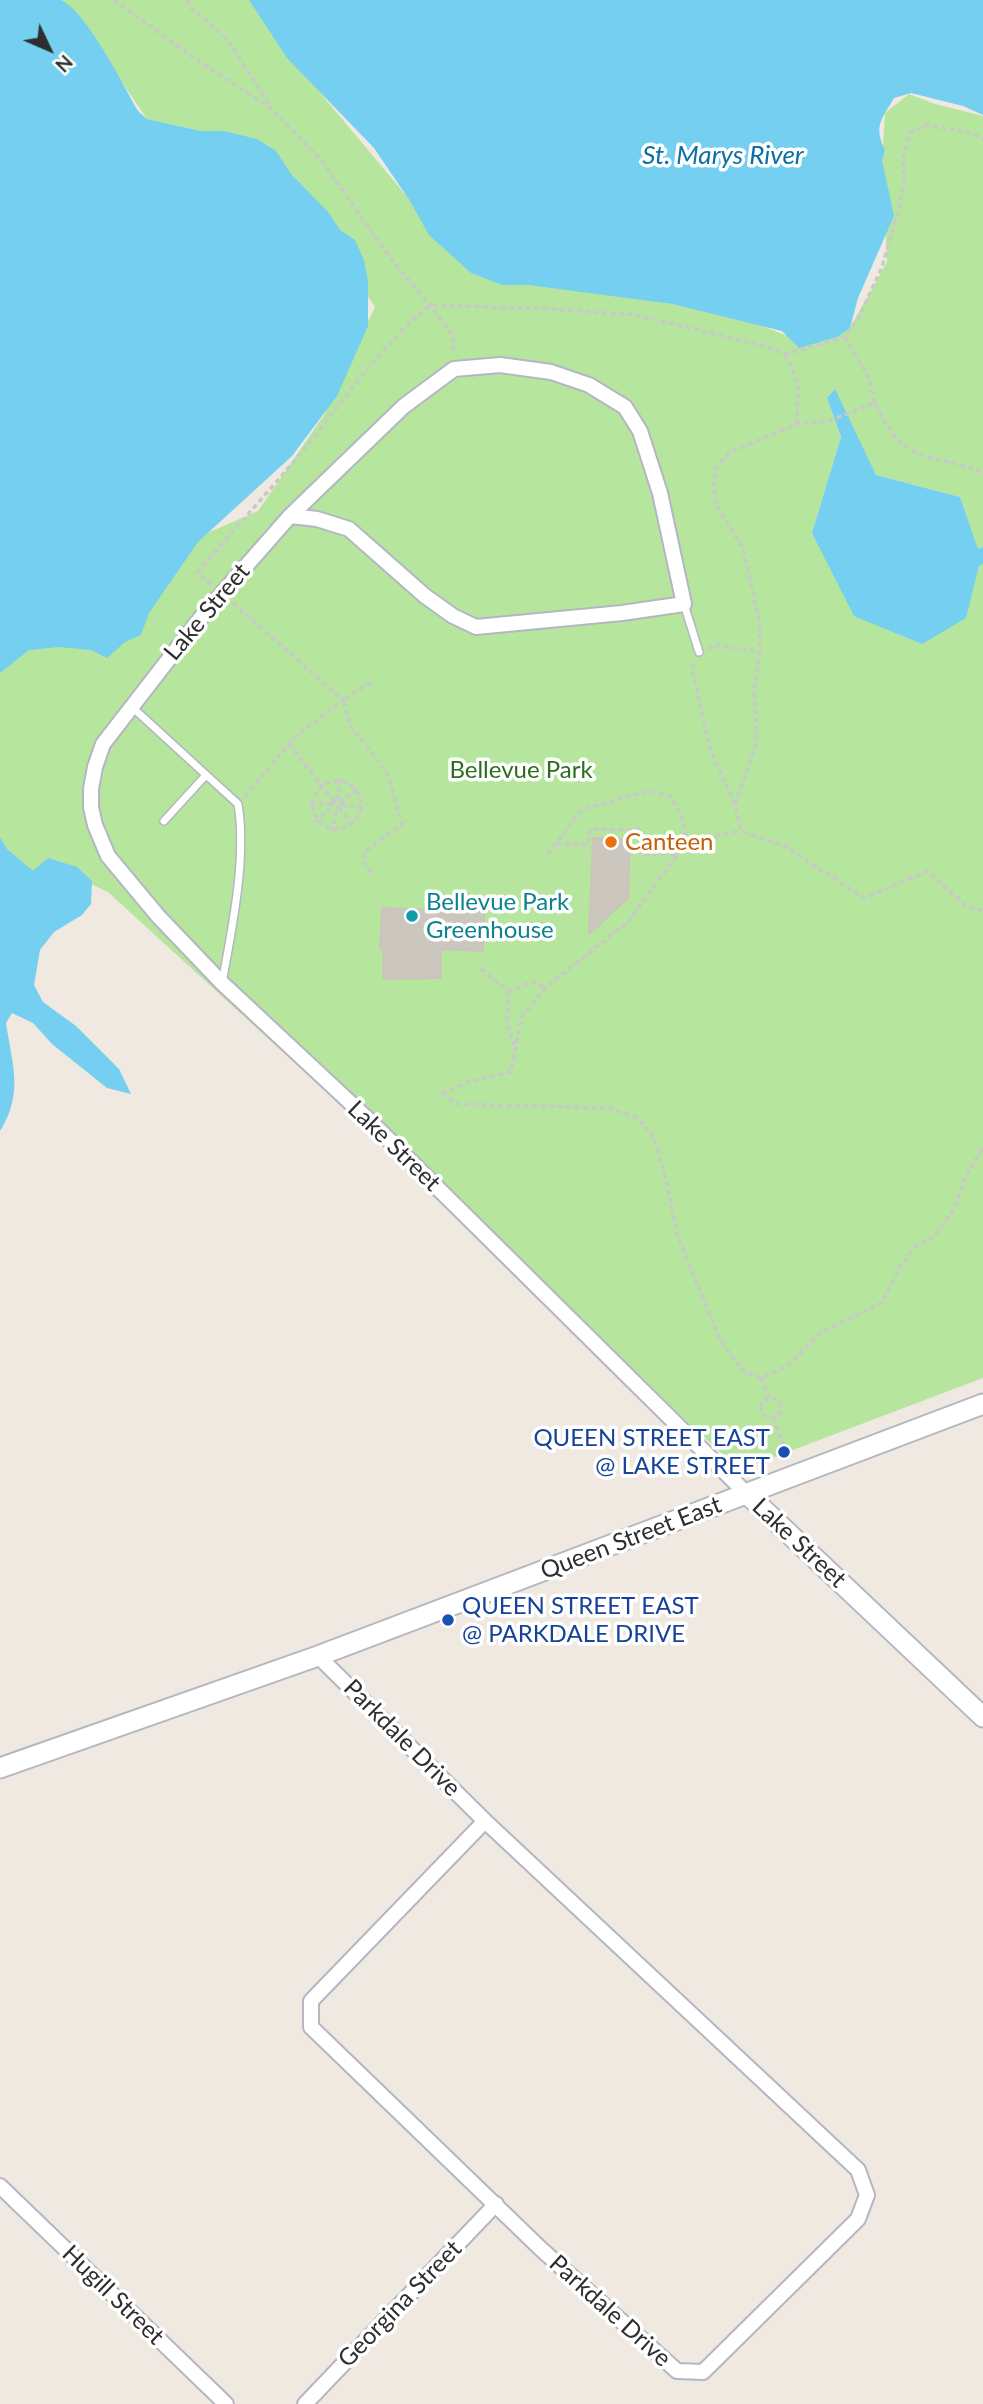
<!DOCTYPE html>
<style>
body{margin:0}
#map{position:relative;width:983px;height:2404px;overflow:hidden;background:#efe9e1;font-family:Lato,sans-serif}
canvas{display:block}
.north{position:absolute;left:14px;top:14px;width:70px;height:70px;-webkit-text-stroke:5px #fff;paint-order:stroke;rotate:134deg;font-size:19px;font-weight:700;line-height:28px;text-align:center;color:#2e2e2e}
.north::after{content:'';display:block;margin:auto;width:24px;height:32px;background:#2e2e2e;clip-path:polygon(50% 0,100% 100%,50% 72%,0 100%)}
</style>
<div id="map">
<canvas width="983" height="2404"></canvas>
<div class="north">N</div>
</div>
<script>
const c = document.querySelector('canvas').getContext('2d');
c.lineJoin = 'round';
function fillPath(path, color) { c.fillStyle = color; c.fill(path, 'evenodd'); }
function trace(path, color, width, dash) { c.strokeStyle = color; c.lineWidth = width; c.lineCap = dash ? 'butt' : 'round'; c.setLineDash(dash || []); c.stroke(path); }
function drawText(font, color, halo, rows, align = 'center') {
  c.font = font + ' Lato,sans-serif'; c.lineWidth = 7; c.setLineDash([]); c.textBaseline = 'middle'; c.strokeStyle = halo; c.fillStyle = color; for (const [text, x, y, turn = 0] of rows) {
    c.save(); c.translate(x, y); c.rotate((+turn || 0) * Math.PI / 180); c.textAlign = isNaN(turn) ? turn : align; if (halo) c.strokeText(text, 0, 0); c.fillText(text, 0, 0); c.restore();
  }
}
const green = new Path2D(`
 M54 0H250L327 101 471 273 672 304 760 325 807 344 850 328 887 262 882 160 885 113 909 94 935 104 983 116V547L978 550 960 497 876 475 827 398 841 437 812 533 965 618 979 565 983 564V1378L740 1470 108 892 84 881 0 871V660L152 557 258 511 324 415 375 307 268 146 147 119 70 6Z`);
const water = new Path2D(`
 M0 0C13 0 50 0 60 0 84 7 125 88 138 111L147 119 201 131H224L257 139 276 151 291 174 329 213 340 230 355 240 364 260 368 281V326L337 396 292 456 198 542 149 613 141 635 125 642 107 658 91 650 59 647 29 650 0 673Z
 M249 0H983V115L963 106 911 93 894 98C882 119 873 126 885 150L882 160 894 216 858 298 850 328 837 337 799 348 782 331 672 304 529 285H502L471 273 429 235 410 201 374 148 287 58Z
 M835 389 876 475 960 497 978 549 983 547V564L979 566 966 618 922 644 854 616 812 533 841 437 827 398Z
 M0 837 7 849 33 871 48 858 77 867 92 881 91 904 82 915 54 932 40 950 34 985 43 1002 76 1026 119 1069 131 1094 107 1088 52 1044 33 1023 12 1013 6 1023C12 1064 24 1093 0 1131Z`);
const building = new Path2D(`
 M593 838 630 839 628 898 589 934Z
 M382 908 484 912 483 951 441 949V978L383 979V949H380Z`);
const path = new Path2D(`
 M114 0 194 58 272 109 322 161 391 259 430 305 453 336V353
 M187 0 192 9 227 39 271 107
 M845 337 868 376 875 403
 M785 354 798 383 797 424
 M211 584 198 572C235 528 274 486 310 442 348 394 383 344 430 305L553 309 635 315 765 346 785 354 845 337 860 315 882 267 899 208 904 180 903 158 910 132 927 125 972 133 983 139
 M233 603 343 700 297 735 244 797
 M708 649 717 645 760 652
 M694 663 692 668 710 749 735 804 741 831 783 845 864 898 928 871 965 905 983 911
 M289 744 334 801
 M313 805a24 24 0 1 1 48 0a24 24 0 1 1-48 0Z
 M332.5 804a4.5 4.5 0 1 1 9 0a4.5 4.5 0 1 1-9 0Z
 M338 800 340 776
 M310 802 332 804
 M340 802 360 787
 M735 804 757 741 754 690 760 652 759 620 743 548 716 505 714 488 716 468 728 453 797 424 828 421 875 403C907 470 926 449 983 473
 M341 805 366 808
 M339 808 355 827
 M314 822 333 807
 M333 833 336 809
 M556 844 588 845 590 829 642 830 641 854H678
 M548 854 582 809 650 791 671 797 681 814 687 842
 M371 873 364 861V852L402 824 387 772 350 725 343 700 373 681
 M481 969 509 991 531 982 546 987
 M509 991 507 1022 514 1045
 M442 1093 458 1104 609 1108 638 1118 654 1138 667 1183 677 1234 720 1340 743 1371 761 1378 787 1366 820 1333 881 1303 902 1264 915 1247 934 1236 955 1208 964 1180 983 1147
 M442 1093 468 1082 511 1072 521 1018 546 987 628 922 687 842 740 831
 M761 1378 769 1397
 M761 1408a10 10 0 1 1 20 0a10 10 0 1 1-20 0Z
 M774 1417 787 1459`);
const lane = new Path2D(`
 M684 604 699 652
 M132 707 238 804C247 857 232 929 222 983
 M164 821 206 775`);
const street = new Path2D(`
 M290 516 317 519 349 529 425 596 453 616 476 627 622 613 684 604 660 493 640 431 625 407 589 385 551 372 500 365 454 369 404 406 290 516 203 615 103 744 95 767 91 789V807L95 825 108 856 158 916 222 983 372 1123 747 1494
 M318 1656 485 1821 858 2170 867 2195 858 2219 703 2372 677 2371 541 2249 311 2027V2001L485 1821
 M0 2186 226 2404
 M305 2404 496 2204`);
const secondary = new Path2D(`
 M747 1494 983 1717
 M0 1768 318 1656 983 1404`);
const markers = [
 [611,842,7,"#e8710a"],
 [412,916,7,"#0f9aa8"],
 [784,1452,7,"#1a4fb4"],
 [448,1620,7,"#1a4fb4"]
];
const streetNames = [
 ["Lake Street",207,612,-50],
 ["Lake Street",394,1146,44],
 ["Queen Street East",631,1538,-21],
 ["Lake Street",799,1543,43],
 ["Parkdale Drive",402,1738,45],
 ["Hugill Street",113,2295,44],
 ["Georgina Street",400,2304,-46],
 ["Parkdale Drive",610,2311,42]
];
const parkNames = [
 ["Bellevue Park",521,770]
];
const foodNames = [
 ["Canteen",625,842]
];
const cultureNames = [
 ["Bellevue Park",426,902],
 ["Greenhouse",426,930]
];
const transitNames = [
 ["QUEEN STREET EAST",770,1438],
 ["@ LAKE STREET",770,1466],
 ["QUEEN STREET EAST",462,1606,"left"],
 ["@ PARKDALE DRIVE",462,1634,"left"]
];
const waterNames = [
 ["St. Marys River",723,156]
];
fillPath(green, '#b6e59e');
fillPath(water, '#75cff0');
fillPath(building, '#cbc7bf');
trace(building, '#cbc5ba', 2);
trace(lane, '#b4b7c1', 10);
trace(street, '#b4b7c1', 18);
trace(secondary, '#b4b7c1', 23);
trace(path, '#c9c9c9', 3.5, [5, 3.5]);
trace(lane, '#fff', 7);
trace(street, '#fff', 14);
trace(secondary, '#fff', 19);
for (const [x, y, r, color] of markers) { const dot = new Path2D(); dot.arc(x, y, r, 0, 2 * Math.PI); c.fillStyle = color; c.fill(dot); trace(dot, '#fff', 2.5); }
drawText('24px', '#2e2e2e', '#fff', streetNames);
drawText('24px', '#2c6e1b', '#fff', parkNames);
drawText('24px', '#c56008', '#fff', foodNames, 'left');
drawText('24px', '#0d838f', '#fff', cultureNames, 'left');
drawText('24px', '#164399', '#fff', transitNames, 'right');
drawText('italic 26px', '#0d6fa3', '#fff', waterNames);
</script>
